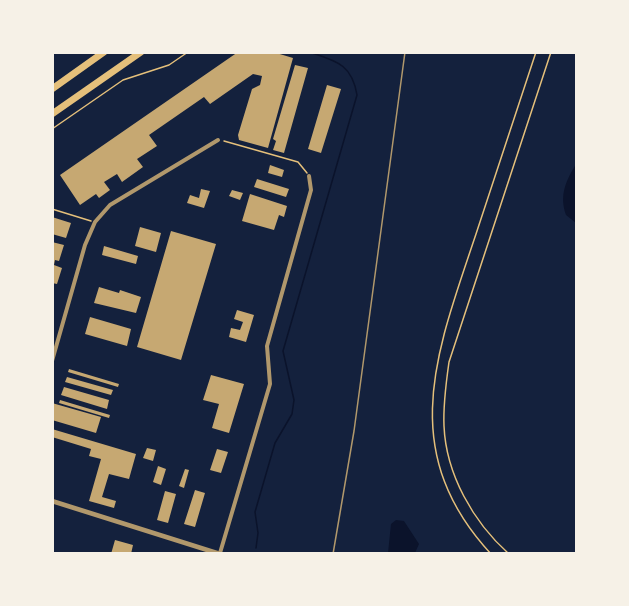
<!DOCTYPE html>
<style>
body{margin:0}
#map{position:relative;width:629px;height:606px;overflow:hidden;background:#14213d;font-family:"Asap Condensed",sans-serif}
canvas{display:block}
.frame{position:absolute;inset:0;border:54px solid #f6f1e7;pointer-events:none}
</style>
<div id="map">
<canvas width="629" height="606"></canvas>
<div class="frame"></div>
</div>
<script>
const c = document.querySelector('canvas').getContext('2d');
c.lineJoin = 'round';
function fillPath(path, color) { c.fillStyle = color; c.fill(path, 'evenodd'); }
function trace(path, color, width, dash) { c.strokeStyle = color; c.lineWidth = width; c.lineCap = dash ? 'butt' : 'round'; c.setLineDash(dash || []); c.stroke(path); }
const water = new Path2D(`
 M576 164V223L566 215C559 195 566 181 576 164Z
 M396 520 404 521 419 544 415 553H388L391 524Z`);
const stream = new Path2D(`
 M256 548 258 533 255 512 275 443 292 414 294 400 283 351 357 95C352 64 336 61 309 52`);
const building = new Path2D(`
 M238 52H273L293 58 268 148 239 140 238 135 252 89 260 85 262 76 253 74 210 104 204 97 149 135 157 146 137 159 143 167 122 182 117 174 104 182 110 190 99 198 96 194 80 205 60 175Z
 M295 65 308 68 284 153 273 150 276 141 273 139Z
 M327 85 341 89 321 153 308 149Z
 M270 165 284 170 282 177 268 173Z
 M257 179 289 189 286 197 254 187Z
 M201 189 210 191 204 208 187 203 190 195 199 198Z
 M232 190 243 193 240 200 229 196Z
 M250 194 287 206 284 217 279 215 274 230 242 221Z
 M52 217 71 223 66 238 52 234Z
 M140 227 161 233 156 252 135 246Z
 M171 231 216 244 181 360 137 347Z
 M52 242 64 245 59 261 55 260 54 265 62 268 57 284 52 283Z
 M104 246 138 256 136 264 102 255Z
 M99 287 119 293 120 290 141 297 136 313 94 303Z
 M237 310 254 315 246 342 229 337 231 328 240 330 243 322 234 319Z
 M90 317 131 329 127 346 85 334Z
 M69 369 119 384 118 387 68 372Z
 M211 375 244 384 229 433 212 428 219 404 203 400Z
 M67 377 113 390 111 395 65 382Z
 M64 387 109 400 107 409 61 395Z
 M60 400 110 415 109 418 59 403Z
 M52 403 101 417 96 433 52 420Z
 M52 429 136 454 129 479 109 474 102 497 116 501 114 508 89 501 101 459 89 456 91 449 52 437Z
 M147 448 156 450 153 461 143 458Z
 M217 449 228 452 221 473 210 470Z
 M158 466 166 469 161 485 153 482Z
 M185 469 189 470 184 488 179 486Z
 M195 490 205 493 195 527 184 524Z
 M165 491 176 494 168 523 157 520Z
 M115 540 133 545 131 554H111Z`);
const path = new Path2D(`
 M52 129 123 80 169 65 188 52
 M224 141 298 162 307 173
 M52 209 91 221
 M491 554C395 450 437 351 476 234 496 174 516 113 536 52
 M509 554C473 522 446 474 444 426 443 404 446 383 449 362L551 52`);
const service = new Path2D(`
 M333 554 354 431 405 52`);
const minor = new Path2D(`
 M52 361 85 245 95 222 110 205 218 140
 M220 553 270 384 267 346 311 190 309 176`);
const tertiary = new Path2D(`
 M52 501 220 554`);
const motorway = new Path2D(`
 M52 89 104 52
 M52 114 141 52`);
fillPath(water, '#0b132b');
trace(stream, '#0b132b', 1.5);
fillPath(building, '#c6a872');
trace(path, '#e5c07b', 1.5);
trace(service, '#b1986c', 1.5);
trace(minor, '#b1986c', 4);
trace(tertiary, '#b1986c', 4.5);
trace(motorway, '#e5c07b', 7);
</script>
